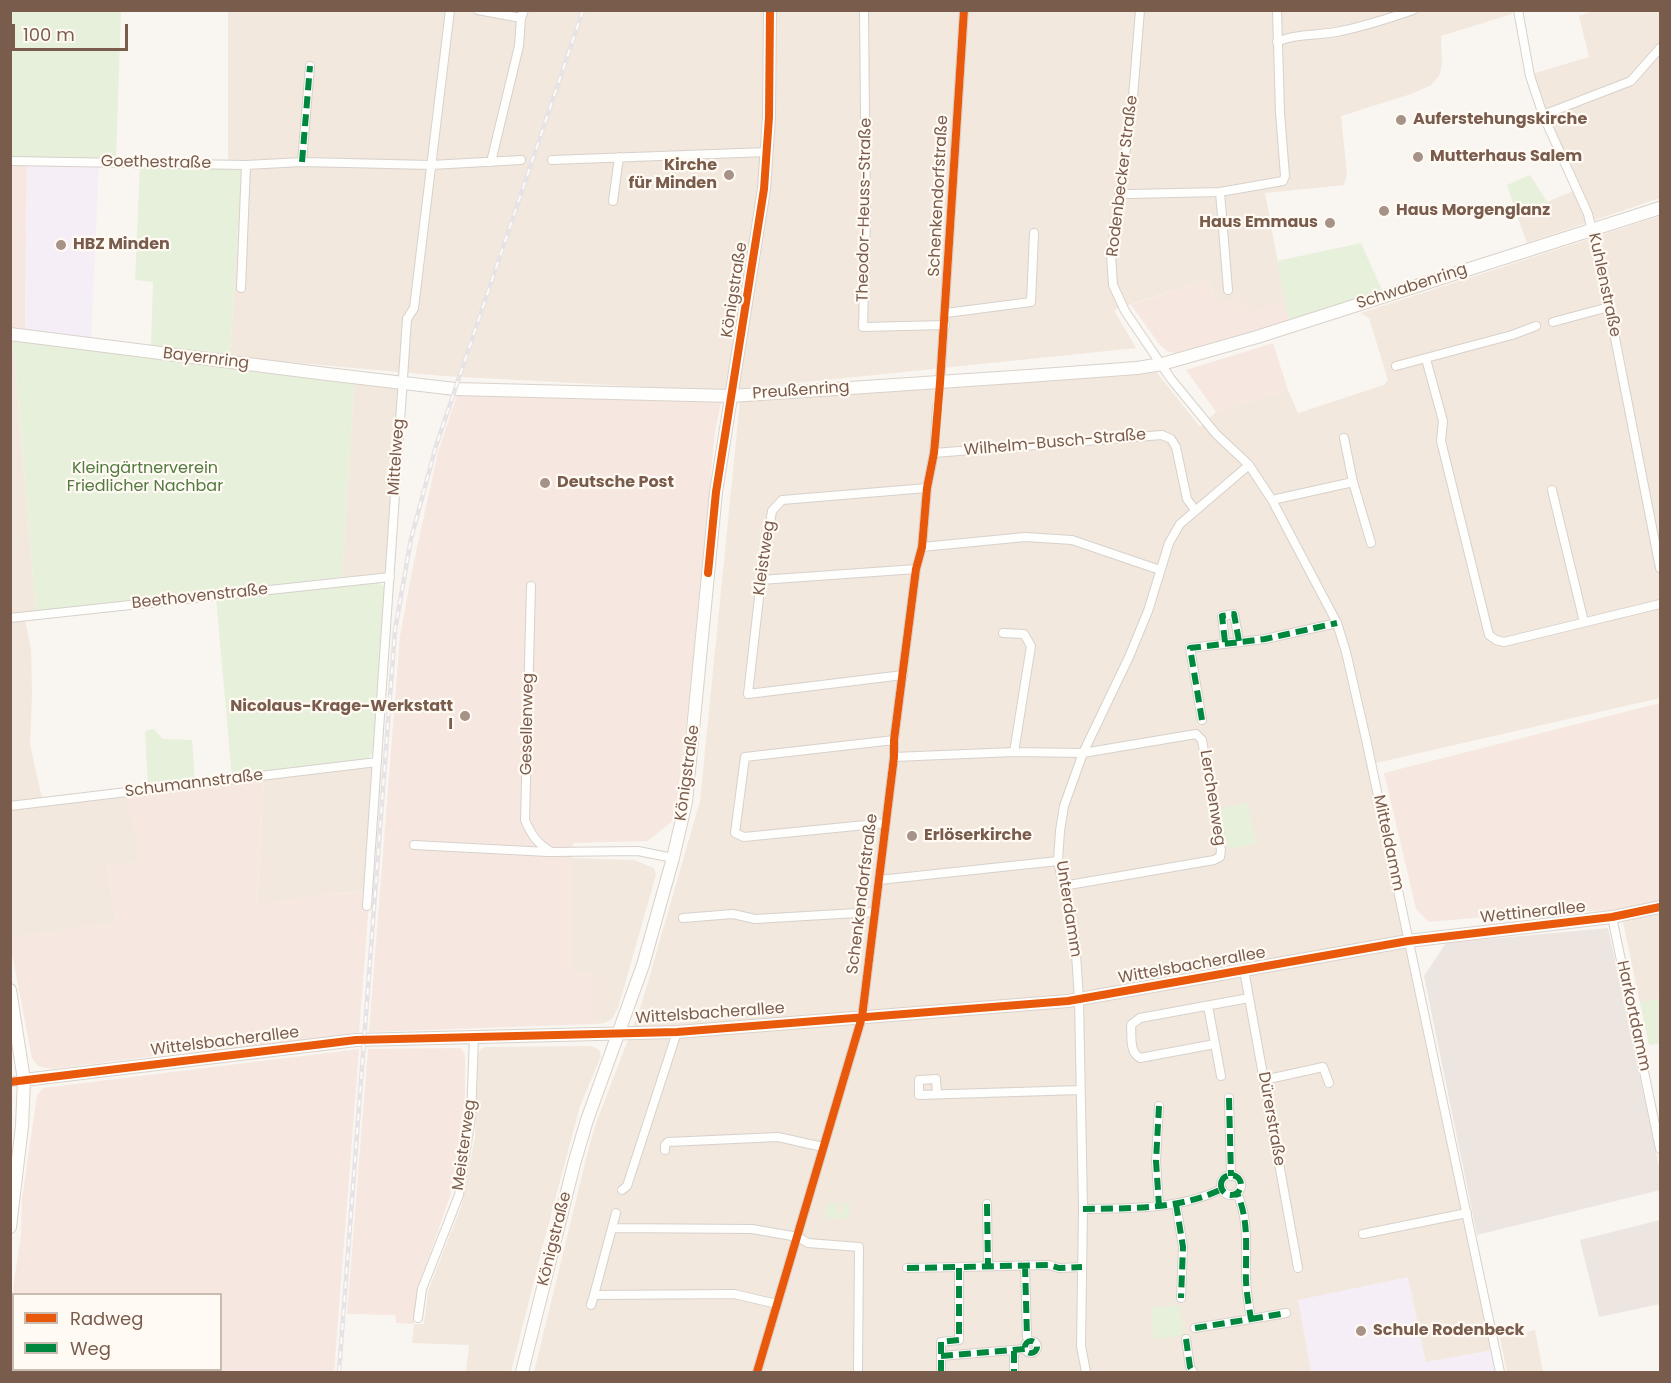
<!DOCTYPE html>
<meta charset="utf-8">
<style>
body{margin:0}
#map{position:relative;width:1671px;height:1383px;overflow:hidden;background:#f9f5f0;font-family:Poppins,sans-serif}
canvas{display:block}
.frame{position:absolute;inset:0;border:12px solid #7a5c4d;pointer-events:none}
.legend{position:absolute;left:12px;top:1293px;width:210px;height:78px;box-sizing:border-box;background:#fffaf3;border:2px solid #cabbb1;margin:0;padding:8px 10px;list-style:none;font-size:18px;color:#7a5c4d}
.legend li{display:flex;align-items:center;gap:12px;height:30px}
.legend b{width:30px;border:2px solid #cabbb1}
.scale{position:absolute;left:12px;top:24px;width:116px;height:27px;box-sizing:border-box;border:3px solid #7a5c4d;border-top:0;padding-left:8px;font-size:18px;line-height:21px;white-space:nowrap;color:#7a5c4d;-webkit-text-stroke:4px #fffaf3;paint-order:stroke}
</style>
<div id="map">
<canvas width="1671" height="1383"></canvas>
<div class="frame"></div>
<ul class="legend">
<li><b style="height:8px;background:#e8590c"></b>Radweg</li>
<li><b style="height:8px;background:#00873e"></b>Weg</li>
</ul>
<div class="scale">100 m</div>
</div>
<script>
const c = document.querySelector('canvas').getContext('2d');
c.lineJoin = 'round';
function fillPath(path, color) { c.fillStyle = color; c.fill(path, 'evenodd'); }
function trace(path, color, width, dash) { c.strokeStyle = color; c.lineWidth = width; c.lineCap = dash ? 'butt' : 'round'; c.setLineDash(dash || []); c.stroke(path); }
function drawText(font, color, halo, rows, align = 'center') {
  c.font = font + ' Poppins,sans-serif'; c.lineWidth = 4.5; c.setLineDash([]); c.textBaseline = 'middle'; c.strokeStyle = halo; c.fillStyle = color; for (const [text, x, y, turn = 0] of rows) {
    c.save(); c.translate(x, y); c.rotate((+turn || 0) * Math.PI / 180); c.textAlign = isNaN(turn) ? turn : align; if (halo) c.strokeText(text, 0, 0); c.fillText(text, 0, 0); c.restore();
  }
}
const residential = new Path2D(`
 M1511 10 1512 14 1441 36 1442 64 1439 76 1431 85 1414 93 1341 116 1347 175 1344 185 1265 193 1285 301 1247 314 1217 304 1208 279 1114 310 1136 348 749 388 705 390 444 376 230 357 238 228 235 169 228 161V11Z
 M1594 11H1660V198L1527 243 1517 215 1580 188 1554 132 1532 74 1589 57 1579 16Z
 M1660 216V698L1367 765 1498 1372H534L588 1151 596 1123 641 1006 700 801 740 401 1131 375 1155 370 1200 427 1216 412 1288 390 1298 413 1384 385 1388 380 1369 318 1361 313Z
 M10 340H13L36 612 10 614Z
 M354 384 398 388 386 574 342 577Z
 M25 620 31 648 32 694 30 745 42 798 127 789 139 862 107 867 117 923 11 937 10 621Z
 M375 767 366 890 257 904 264 780Z
 M572 858 634 860 654 868 656 875 618 1008 612 1019 604 1023 594 1024V972H571Z
 M1660 914V999L1640 1003 1623 922Z
 M591 1046 599 1050 601 1056 580 1106 543 1245 511 1372H466L469 1345 412 1343 414 1324H424L428 1291 462 1204 475 1137 478 1055 481 1049 486 1047Z
 M1535 1330 1543 1372H1507L1500 1338Z`);
const commercial = new Path2D(`
 M10 162H27L25 331 11 329Z
 M1208 279 1217 304 1241 296 1247 313 1285 301 1289 321 1176 353 1168 352 1160 345 1131 305Z
 M1273 343 1288 390 1216 412 1186 370Z
 M458 392 721 402 715 432 689 700 675 819 648 841 573 843 571 972H594V1024L369 1032 400 636 413 566 438 452Z
 M1660 703V901L1618 910 1506 915 1429 922 1416 909 1384 773Z
 M264 780 257 903 370 890 359 1034 212 1052 211 1049 51 1069 38 1066 32 1058 11 949 10 937 117 923 107 867 138 862 128 794Z
 M460 1048 465 1054V1118L451 1193 419 1286 414 1324 396 1323 395 1315 347 1314 368 1049Z
 M359 1049 334 1372H11V1303L21 1234 22 1200 37 1095 43 1088ZM220 1294V1370H14V1294Z`);
const industrial = new Path2D(`
 M1608 928 1660 1171V1190L1477 1235 1424 976 1446 943Z
 M1660 1220V1304L1599 1317 1580 1240Z`);
const education = new Path2D(`
 M27 162 99 163 91 341 25 331Z
 M1408 1277 1426 1362 1492 1350 1496 1372H1311L1298 1300Z`);
const green = new Path2D(`
 M11 11H121L116 158H11Z
 M140 164 235 169 239 171 241 175 230 357 151 346 153 282 135 280Z
 M1530 175 1547 202 1517 215 1507 185Z
 M1361 243 1382 290 1289 321 1277 261Z
 M13 340 354 384 342 577 36 612Z
 M378 582 385 587 374 752 366 760 232 777 216 598Z
 M154 729 163 739 192 740 195 781 148 786 145 731Z
 M1248 803 1256 844 1228 849 1220 808Z
 M1660 999V1043L1649 1045 1640 1003Z
 M849 1202V1218L826 1219V1204L839 1203 837 1211 841 1214 844 1212 842 1203Z
 M1180 1305 1183 1335 1153 1339 1152 1308Z`);
const street = new Path2D(`
 M478 10 521 18
 M864 10 866 219 863 327 945 325
 M1140 10 1133 97 1111 255 1113 285 1125 311 1171 379 1216 434 1249 465 1272 500 1337 623 1346 652 1366 739 1500 1372
 M1518 10 1530 76 1543 115 1588 214 1609 307 1660 568
 M1277 42C1296 33 1320 36 1341 31 1365 26 1390 18 1413 10
 M1543 115 1631 81 1660 48
 M552 160 767 152
 M10 161 246 165 302 162 431 165 521 160
 M302 162 310 66
 M491 162 519 46 521 18 524 10
 M1220 192 1228 290
 M1119 193 1130 194 1220 192 1283 181 1285 176 1280 112 1277 10
 M613 201 619 157
 M241 288 246 165
 M946 313 1031 302 1034 233
 M1553 322 1609 307
 M1426 359 1443 421 1441 441 1489 635 1496 640 1504 642 1660 604
 M1396 366 1512 335 1536 326
 M940 383 964 10
 M1344 438 1353 482 1371 543
 M934 453 1162 435 1171 439 1176 447 1187 499 1195 510
 M1552 490 1584 622
 M1272 500 1353 482
 M922 547 1025 537 1072 540 1160 570
 M761 580 916 569
 M531 586 525 820C531 835 538 844 551 852L638 851 673 858
 M10 618 390 577
 M1003 633 1024 634 1031 646 1014 752
 M1225 642 1222 616 1234 614 1239 641
 M903 675 748 694 761 580 772 511 782 500 927 488
 M1202 720 1190 648 1265 639 1337 623
 M894 757 1014 752 1083 753 1196 734 1202 740 1221 850 1220 857 1214 860 1063 886
 M10 806 377 762
 M886 823 744 837 735 833 745 757 894 740
 M414 845 548 852
 M879 880 1058 861
 M367 906 407 319 414 308 450 10
 M1612 917 1660 1149
 M683 918 733 914 755 919 874 912
 M1244 970 1298 1268
 M1208 1006 1221 1076
 M1215 1044 1140 1058C1129 1052 1132 1036 1131 1025L1140 1018 1249 998
 M1264 1080 1323 1067 1329 1083
 M10 1082 24 1080
 M937 1094 936 1079 919 1080V1095L1080 1090
 M1229 1098 1231 1176
 M1159 1106 1156 1161 1159 1206
 M665 1150V1145L668 1142 778 1137 823 1147
 M1221 1185a10 10 0 1 1 20 0a10 10 0 1 1-20 0Z
 M622 1190 627 1186 677 1032
 M987 1204 988 1266
 M1176 1204 1183 1247 1181 1298
 M1083 1209C1129 1208 1179 1210 1222 1189
 M612 1228 752 1229 798 1237 808 1243 859 1247 858 1372
 M1363 1234 1467 1213
 M1025 1265 1027 1337
 M907 1268 959 1267
 M594 1295 616 1213
 M591 1305 594 1295 734 1294 777 1304
 M418 1318 422 1289 459 1195 471 1117 474 1037
 M1251 1319 1286 1313
 M1195 1328 1251 1319C1248 1301 1245 1285 1246 1267 1246 1241 1248 1218 1237 1193
 M1186 1339 1190 1367 1193 1372
 M1025 1347a6 6 0 1 1 12 0a6 6 0 1 1-12 0Z
 M1014 1351V1372
 M941 1356 1025 1349
 M757 1372 862 1017 894 757V740L916 569 922 547 927 488 934 453 937 407
 M941 1372V1342L959 1340V1267L1049 1265 1059 1268 1082 1267
 M1086 1372 1081 1346 1083 1209 1079 999 1075 939 1058 861 1060 831 1064 806 1083 753 1129 657 1148 611 1169 543 1180 524 1249 465`);
const secondary = new Path2D(`
 M10 334 327 374 455 389 731 396 1028 376 1137 368 1162 364 1257 337 1660 208
 M10 990 24 1080 22 1126 10 1227
 M24 1080 356 1040 677 1032 1068 1001 1408 941 1612 917 1660 907
 M522 1372 574 1164 587 1120 643 965 673 858 686 802 716 492 764 189 769 117 770 10`);
const rail = new Path2D(`
 M339 1372 395 630 411 539 436 446 583 10`);
const quiet = new Path2D(`
 M302 162 310 66
 M1225 642 1222 616 1234 614 1239 641
 M1202 720 1190 648 1265 639 1337 623
 M1229 1098 1231 1176
 M1159 1106 1156 1161 1159 1206
 M1221 1185a10 10 0 1 1 20 0a10 10 0 1 1-20 0Z
 M987 1204 988 1266
 M1176 1204 1183 1247 1181 1298
 M1083 1209C1129 1208 1179 1210 1222 1189
 M1025 1265 1027 1337
 M907 1268 959 1267
 M1251 1319 1286 1313
 M1195 1328 1251 1319C1248 1301 1245 1285 1246 1267 1246 1241 1248 1218 1237 1193
 M1186 1339 1190 1367 1193 1372
 M1025 1347a6 6 0 1 1 12 0a6 6 0 1 1-12 0Z
 M1014 1351V1372
 M941 1356 1025 1349
 M941 1372V1342L959 1340V1267L1049 1265 1059 1268 1082 1267`);
const cycleway = new Path2D(`
 M708 573 716 492 764 189 769 117 770 10
 M10 1082 356 1040 677 1032 1068 1001 1408 941 1612 917 1660 907
 M757 1372 862 1017 894 757V740L916 569 922 547 927 488 934 453 940 383 964 10`);
const markers = [
 [1401,120,6,"#a69286"],
 [1418,157,6,"#a69286"],
 [729,175,6,"#a69286"],
 [1384,211,6,"#a69286"],
 [1330,223,6,"#a69286"],
 [61,245,6,"#a69286"],
 [545,483,6,"#a69286"],
 [465,716,6,"#a69286"],
 [912,836,6,"#a69286"],
 [1361,1331,6,"#a69286"]
];
const poiNames = [
 ["Auferstehungskirche",1413,120],
 ["Mutterhaus Salem",1430,157],
 ["Kirche",717,166,"right"],
 ["für Minden",717,184,"right"],
 ["Haus Morgenglanz",1396,211],
 ["Haus Emmaus",1318,223,"right"],
 ["HBZ Minden",73,245],
 ["Deutsche Post",557,483],
 ["Nicolaus-Krage-Werkstatt",453,707,"right"],
 ["I",453,725,"right"],
 ["Erlöserkirche",924,836],
 ["Schule Rodenbeck",1373,1331]
];
const streetNames = [
 ["Goethestraße",156,163,1],
 ["Rodenbecker Straße",1123,176,-83],
 ["Schenkendorfstraße",939,196,-87],
 ["Theodor-Heuss-Straße",865,210,-89],
 ["Kuhlenstraße",1604,285,78],
 ["Schwabenring",1412,287,-18],
 ["Königstraße",735,290,-81],
 ["Bayernring",206,359,7],
 ["Preußenring",801,391,-4],
 ["Wilhelm-Busch-Straße",1055,443,-5],
 ["Mittelweg",397,457,-86],
 ["Kleistweg",765,558,-82],
 ["Beethovenstraße",200,597,-6],
 ["Gesellenweg",528,724,-89],
 ["Königstraße",688,773,-82],
 ["Schumannstraße",194,784,-7],
 ["Lerchenweg",1212,798,81],
 ["Mitteldamm",1388,843,78],
 ["Schenkendorfstraße",863,894,-83],
 ["Unterdamm",1068,909,81],
 ["Wettinerallee",1533,913,-6],
 ["Wittelsbacherallee",1192,966,-10],
 ["Wittelsbacherallee",710,1014,-4],
 ["Harkortdamm",1633,1016,78],
 ["Wittelsbacherallee",225,1042,-7],
 ["Dürerstraße",1271,1119,80],
 ["Meisterweg",465,1145,-82],
 ["Königstraße",555,1239,-76]
];
const parkNames = [
 ["Kleingärtnerverein",145,469],
 ["Friedlicher Nachbar",145,487]
];
fillPath(residential, '#f2e8de');
fillPath(commercial, '#f6e8e1');
fillPath(industrial, '#ede5e0');
fillPath(education, '#f6eef6');
fillPath(green, '#e7f0db');
trace(street, '#d7d1cb', 10);
trace(secondary, '#d9d2cb', 14);
trace(street, '#fefefd', 8);
trace(secondary, '#fefefd', 12);
trace(rail, '#e6e3e7', 4.5);
trace(rail, '#fffaf3', 2, [7]);
trace(quiet, '#00873e', 6, [12, 6]);
trace(cycleway, '#e8590c', 8);
for (const [x, y, r, color] of markers) { const dot = new Path2D(); dot.arc(x, y, r, 0, 2 * Math.PI); c.fillStyle = color; c.fill(dot); trace(dot, '#fffaf3', 2); }
drawText('bold 16px', '#7a5c4d', '#fffaf3', poiNames, 'left');
drawText('16px', '#7a5c4d', '#fffaf3', streetNames);
drawText('16px', '#537a41', '#fffaf3', parkNames);
</script>
